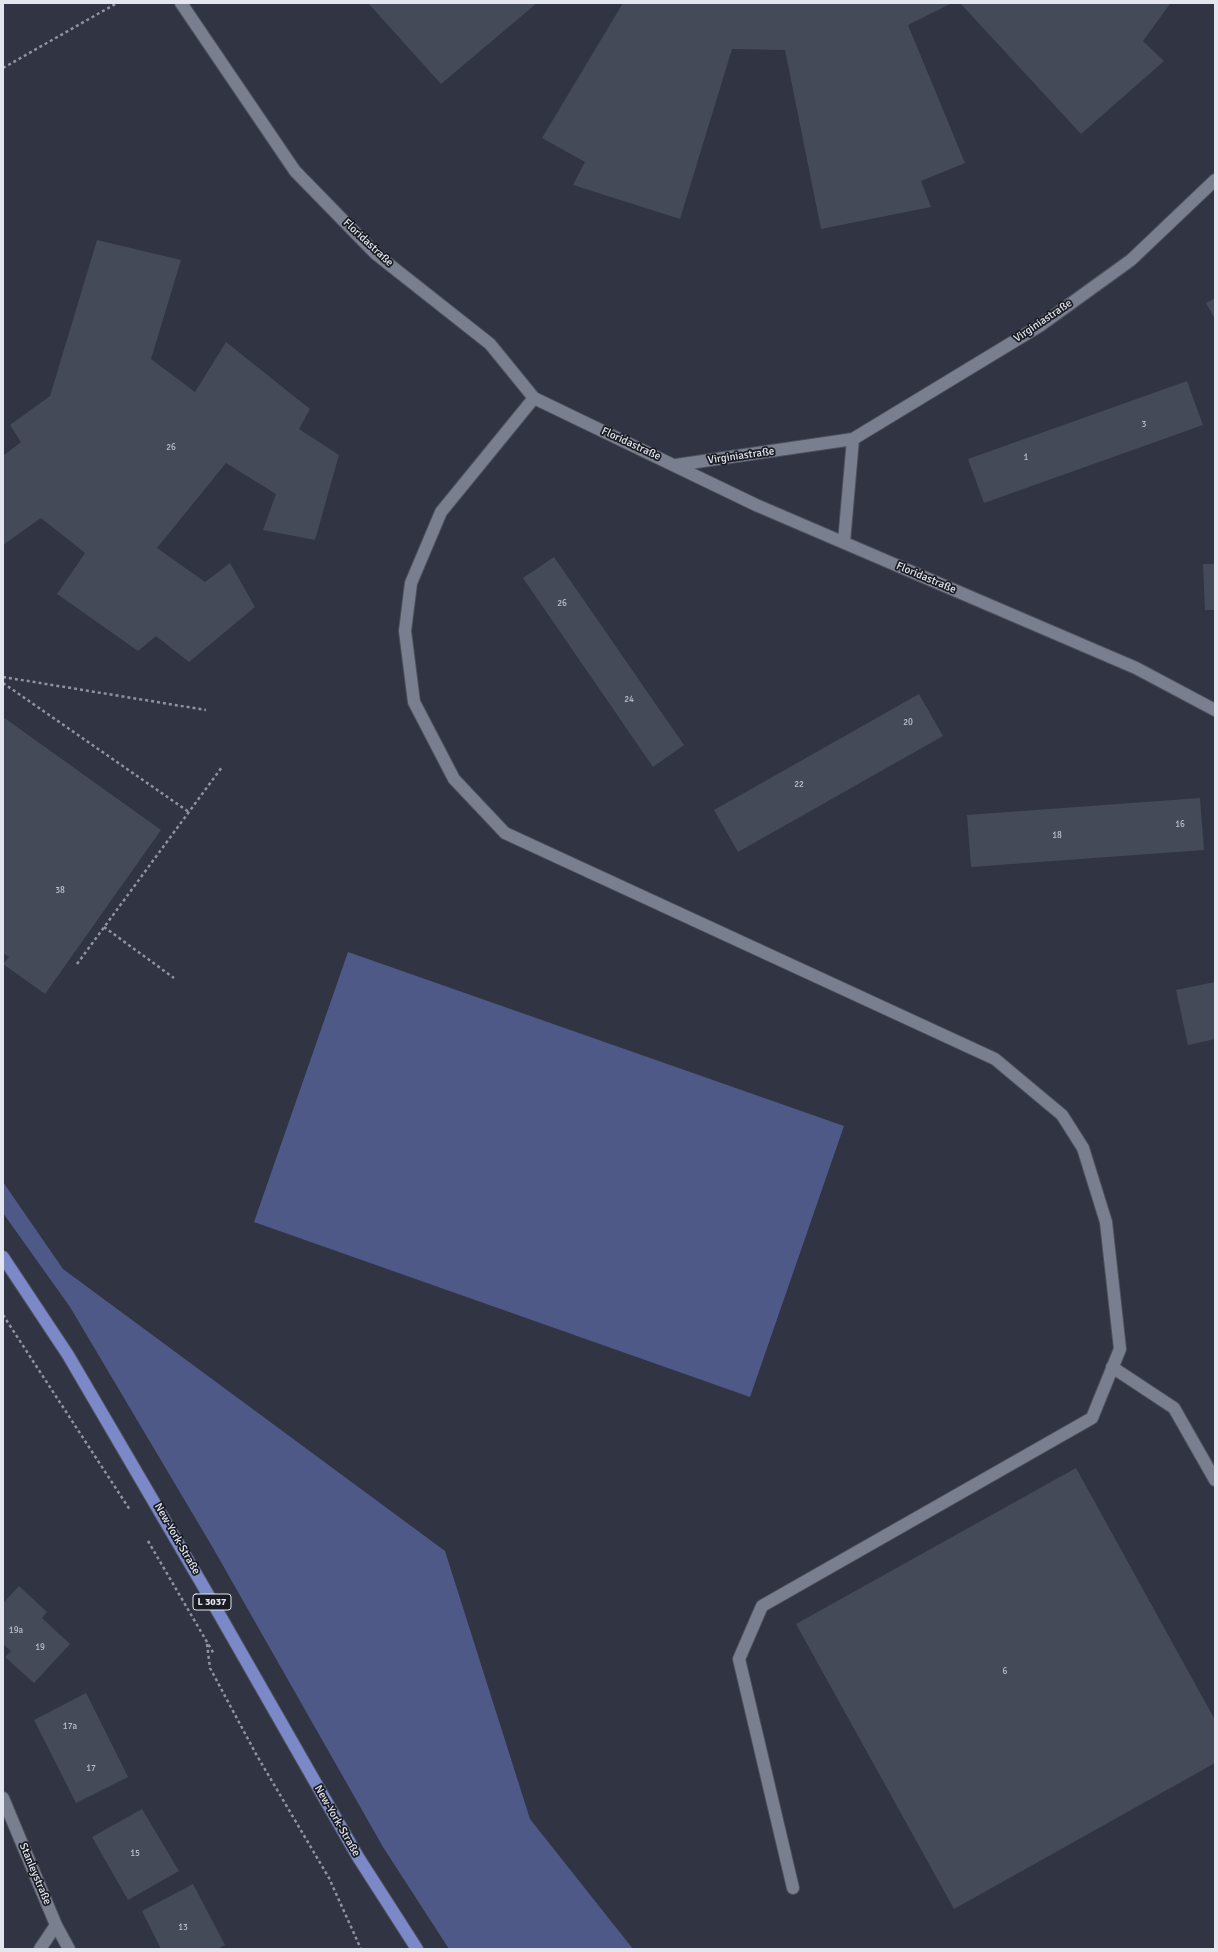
<!DOCTYPE html>
<meta charset="utf-8">
<style>
body{margin:0}
#map{position:relative;width:1218px;height:1952px;overflow:hidden;background:#303443;font-family:Signika,sans-serif}
canvas{display:block}
.frame{position:absolute;inset:0;border:4px solid #e3e6ef;pointer-events:none}
</style>
<div id="map">
<canvas width="1218" height="1952"></canvas>
<div class="frame"></div>
</div>
<script>
const c = document.querySelector('canvas').getContext('2d');
c.lineJoin = 'round';
function fillPath(path, color) { c.fillStyle = color; c.fill(path, 'evenodd'); }
function trace(path, color, width, dash) { c.strokeStyle = color; c.lineWidth = width; c.lineCap = dash ? 'butt' : 'round'; c.setLineDash(dash || []); c.stroke(path); }
function drawText(font, color, halo, rows, align = 'center') {
  c.font = font + ' Signika,sans-serif'; c.lineWidth = 3.5; c.setLineDash([]); c.textBaseline = 'middle'; c.strokeStyle = halo; c.fillStyle = color; for (const [text, x, y, turn = 0] of rows) {
    c.save(); c.translate(x, y); c.rotate((+turn || 0) * Math.PI / 180); c.textAlign = isNaN(turn) ? turn : align; if (halo) c.strokeText(text, 0, 0); c.fillText(text, 0, 0); c.restore();
  }
}
const green = new Path2D(`
 M348 952 844 1126 750 1397 254 1222Z
 M3 1182 63 1269 445 1551 530 1819 633 1949H449L383 1847 213 1548 70 1307 3 1213Z`);
const building = new Path2D(`
 M368 3H537L441 84Z
 M623 3H952L908 25 965 163 921 181 931 207 821 229 785 50 732 49 680 219 573 185 585 162 542 138Z
 M960 3H1169L1170 4 1143 41 1164 61 1081 134Z
 M97 240 181 260 151 359 195 392 226 342 310 409 299 429 339 455 315 540 263 530 276 494 226 463 157 548 205 582 230 563 255 607 189 662 156 636 138 651 57 594 85 553 41 518 3 545V456L21 442 10 425 50 396Z
 M1215 298V319L1206 303Z
 M1187 381 1203 425 984 503 968 459Z
 M554 557 684 745 653 767 523 578Z
 M1203 564H1215V610H1205Z
 M919 694 943 736 738 852 714 810Z
 M3 717 161 830 45 994 3 964 9 957 3 953Z
 M1200 798 1204 850 971 867 967 815Z
 M1215 982V1039L1188 1045 1176 990Z
 M1076 1468 1215 1720V1763L954 1909 796 1624Z
 M19 1586 47 1612 42 1618 70 1644 34 1683 5 1657 11 1651 3 1644V1603Z
 M86 1693 128 1777 76 1803 34 1720Z
 M142 1809 179 1871 128 1900 92 1837Z
 M193 1884 225 1945 217 1949H161L142 1911Z`);
const path = new Path2D(`
 M3 68 117 3
 M3 677 206 710
 M3 683 189 812
 M104 927 174 978
 M77 964 222 767
 M3 1315 130 1510
 M148 1541 214 1654
 M207 1644 210 1668 256 1754 329 1878 361 1949`);
const minor = new Path2D(`
 M181 3 295 171 376 254 490 344 534 398 756 505 1136 668 1215 710
 M534 398 441 512 411 583 405 631 414 702 454 779 505 833 995 1059 1062 1115 1083 1148 1106 1222 1120 1349 1092 1418 762 1606 739 1659 793 1888
 M676 465 853 439
 M844 542 853 439 1041 325 1131 260 1215 180
 M1112 1367 1174 1408 1215 1480
 M3 1798 56 1925 69 1949
 M40 1949 56 1925`);
const major = new Path2D(`
 M3 1257 68 1355 206 1591 358 1857 417 1949`);
const numberNames = [
 ["3",1144,425],
 ["26",171,448],
 ["1",1026,458],
 ["26",562,604],
 ["24",629,700],
 ["20",908,723],
 ["22",799,785],
 ["16",1180,825],
 ["18",1057,836],
 ["38",60,891],
 ["19a",16,1631],
 ["19",40,1648],
 ["6",1005,1672],
 ["17a",70,1727],
 ["17",91,1769],
 ["15",135,1854],
 ["13",183,1928]
];
const shields = [
 [212,1602,38]
];
const shieldNames = [
 ["L 3037",212,1602]
];
const streetNames = [
 ["Floridastraße",368,243,43],
 ["Virginiastraße",1043,321,-34],
 ["Floridastraße",631,444,25],
 ["Virginiastraße",741,456,-8],
 ["Floridastraße",926,578,23],
 ["New-York-Straße",177,1539,60],
 ["New-York-Straße",337,1821,60],
 ["Stanleystraße",35,1874,67]
];
fillPath(green, '#4f5987');
fillPath(building, '#454a59');
trace(minor, '#4d515c', 14);
trace(major, '#4d515c', 14);
trace(path, '#8f939f', 2.5, [3, 3]);
trace(minor, '#7a7f8f', 12);
trace(major, '#7c89c9', 12);
drawText('9px', '#bcbfca', null, numberNames);
for (const [x, y, w] of shields) { const box = new Path2D(); box.roundRect(x - w / 2, y - 8, w, 16, 3); c.fillStyle = '#1a1c23'; c.fill(box); trace(box, '#e3e6ef', 1); }
drawText('bold 10px', '#e3e6ef', null, shieldNames);
drawText('11px', '#e3e6ef', '#1a1c23', streetNames);
</script>
